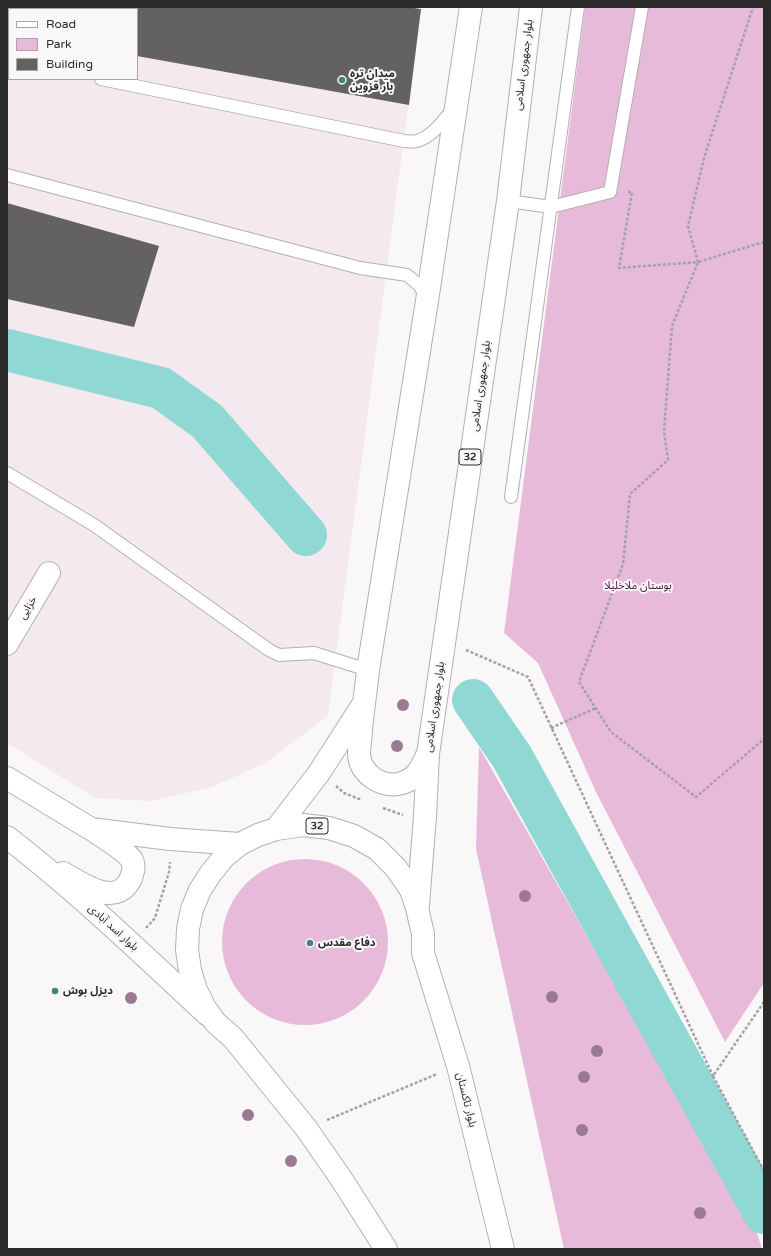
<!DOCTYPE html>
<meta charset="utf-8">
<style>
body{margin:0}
#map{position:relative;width:771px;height:1256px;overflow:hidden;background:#faf7f9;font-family:"Varela Round",sans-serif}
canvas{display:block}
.frame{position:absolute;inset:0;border:8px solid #2b2a2a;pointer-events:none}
.legend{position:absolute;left:8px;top:8px;width:130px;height:72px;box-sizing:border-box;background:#faf7f9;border:1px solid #a7a5a6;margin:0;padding:5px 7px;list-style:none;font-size:12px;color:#2b2a2a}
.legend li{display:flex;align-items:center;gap:8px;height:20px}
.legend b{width:20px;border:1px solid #a7a5a6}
</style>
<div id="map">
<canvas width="771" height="1256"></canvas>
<div class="frame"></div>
<ul class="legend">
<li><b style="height:5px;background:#fff"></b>Road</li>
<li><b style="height:11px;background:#e8bada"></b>Park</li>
<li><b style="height:11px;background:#646163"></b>Building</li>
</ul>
</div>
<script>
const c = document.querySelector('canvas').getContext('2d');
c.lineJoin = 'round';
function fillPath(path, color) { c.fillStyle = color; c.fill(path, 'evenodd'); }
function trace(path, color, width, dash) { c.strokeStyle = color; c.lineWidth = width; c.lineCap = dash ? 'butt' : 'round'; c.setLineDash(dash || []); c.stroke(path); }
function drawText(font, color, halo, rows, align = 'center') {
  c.font = font + ' "Varela Round","Noto Sans Arabic",sans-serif'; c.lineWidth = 4; c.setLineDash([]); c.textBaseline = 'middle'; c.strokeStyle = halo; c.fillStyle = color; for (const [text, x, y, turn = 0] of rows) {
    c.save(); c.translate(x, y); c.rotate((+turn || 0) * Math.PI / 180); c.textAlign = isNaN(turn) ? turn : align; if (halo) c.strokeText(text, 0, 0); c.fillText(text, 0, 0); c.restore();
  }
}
const built = new Path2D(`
 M7 7H407L421 9 328 716 265 763 212 787 150 801 95 798 7 743ZM9 9H137V79H9Z`);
const green = new Path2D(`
 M585 7H764V983L725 1042 596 792 538 663 504 633Z
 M479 747 758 1236 762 1249H564L476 849Z
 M222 942a83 83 0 1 1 166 0a83 83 0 1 1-166 0Z`);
const river = new Path2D(`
 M7 350 161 388 207 421 306 535
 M473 700 512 757 764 1213`);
const building = new Path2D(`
 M7 7H407L421 9 409 105 137 56V9H9V33L7 32Z
 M7 203 159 246 134 327 7 299Z`);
const path = new Path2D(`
 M628 192H632L619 268 698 262 688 226 704 158 753 7
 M764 242 698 262 672 326 664 431 668 460 630 494 623 564 579 682 611 732 696 797 764 739
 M466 650 528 677 713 1076
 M551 728 596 708
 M336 786 344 793 362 800
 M383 808 403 815
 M146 928 155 918 169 872 170 862
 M764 1002 713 1076 764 1171
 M327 1120 437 1074`);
const service = new Path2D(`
 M7 60H9
 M101 79 404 141C408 141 413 142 417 141 432 137 443 121 453 109
 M7 175 360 268 407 275 420 286 426 298
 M508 201 551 207 610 192 642 7
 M7 473 94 525 269 650 279 655 314 653 368 670
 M511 497 578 7`);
const minor = new Path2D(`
 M7 644 49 573`);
const primary = new Path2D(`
 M7 778 91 829 170 839 240 844
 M7 837C78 892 142 954 208 1015
 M63 873C83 884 117 909 131 878 133 872 135 866 132 860 125 850 104 838 93 830`);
const trunk = new Path2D(`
 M427 755C421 769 415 781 398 784 380 787 360 773 359 754 359 746 361 737 361 729 363 709 366 690 368 670L427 301 471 7
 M276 829 319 773 362 706
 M418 905 425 816 428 754 508 201 531 7
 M386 1249 342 1180 306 1128 233 1038 216 1023 205 1008 196 990 190 970 187 950 188 929 192 909 200 890 211 873 224 857 240 844 258 835 276 829 303 825 329 828 354 836 377 849 396 868 411 890 417 908 423 934V953L458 1066 503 1249`);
const trees = [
 [403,705],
 [397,746],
 [525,896],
 [552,997],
 [131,998],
 [597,1051],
 [584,1077],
 [248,1115],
 [582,1130],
 [291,1161],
 [700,1213]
];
const markers = [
 [342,80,4,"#3e8581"],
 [310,943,4,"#3e8581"],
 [55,991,4,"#3e8581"]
];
const shields = [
 [470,457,22],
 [317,826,22]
];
const shieldNames = [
 ["32",470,457],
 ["32",317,826]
];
const streetNames = [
 ["بلوار جمهوری اسلامی",524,65,-83],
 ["بلوار جمهوری اسلامی",481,386,-82],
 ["خزایی",28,608,-59],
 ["بلوار جمهوری اسلامی",435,707,-82],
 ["بلوار اسد آبادی",113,928,42],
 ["بلوار تاکستان",466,1100,76]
];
const poiNames = [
 ["میدان تره",350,74],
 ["بار قزوین",350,87],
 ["دفاع مقدس",318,943],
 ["دیزل بوش",63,991]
];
const parkNames = [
 ["بوستان ملاخلیلا",638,586]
];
fillPath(built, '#f3e9ef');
fillPath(green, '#e8bada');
trace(river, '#90d8d3', 42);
fillPath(building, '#646163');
trace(service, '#b3b0b2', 14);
trace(minor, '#b3b0b2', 24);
trace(primary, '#b3b0b2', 24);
trace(trunk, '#b3b0b2', 24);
trace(path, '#a4a1a3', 2.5, [3, 2]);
trace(service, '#fff', 12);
trace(minor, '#fff', 22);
trace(primary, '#fff', 22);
trace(trunk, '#fff', 22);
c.fillStyle = '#9a7993';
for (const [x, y] of trees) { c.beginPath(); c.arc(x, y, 6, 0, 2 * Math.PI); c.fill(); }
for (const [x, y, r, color] of markers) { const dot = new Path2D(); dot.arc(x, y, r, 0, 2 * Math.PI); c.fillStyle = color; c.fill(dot); trace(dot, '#faf7f9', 1.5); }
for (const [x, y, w] of shields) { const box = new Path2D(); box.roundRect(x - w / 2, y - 8, w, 16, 3); c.fillStyle = '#faf7f9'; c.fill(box); trace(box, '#2b2a2a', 1); }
drawText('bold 10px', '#2b2a2a', null, shieldNames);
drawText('11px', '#2b2a2a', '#faf7f9', streetNames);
drawText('bold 11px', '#2b2a2a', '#faf7f9', poiNames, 'left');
drawText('11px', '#4b123f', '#faf7f9', parkNames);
</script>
